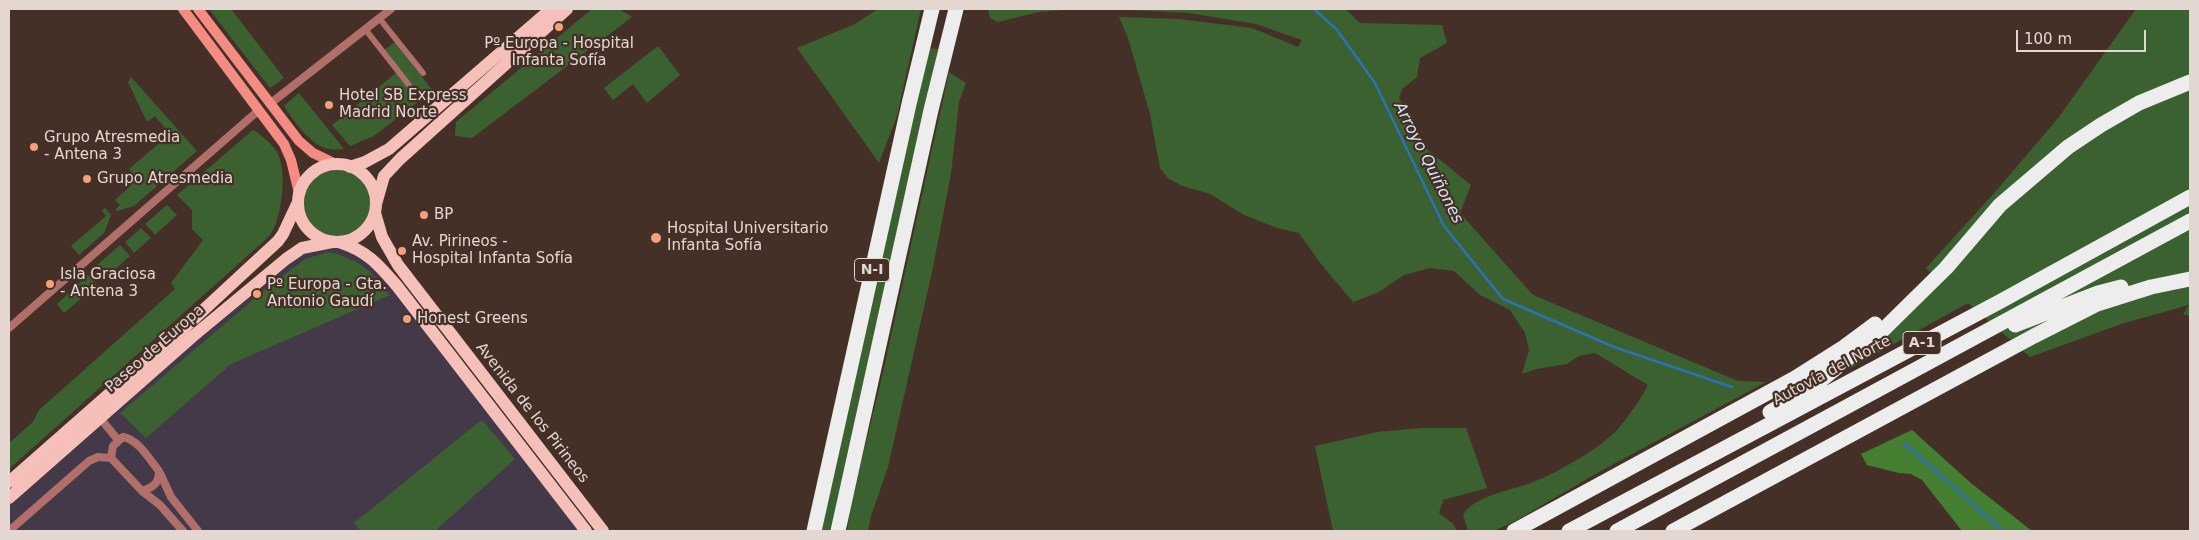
<!DOCTYPE html>
<meta charset="utf-8">
<style>
body{margin:0}
#map{position:relative;width:2199px;height:540px;overflow:hidden;background:#453027;font-family:"DejaVu Sans",sans-serif}
canvas{display:block}
.frame{position:absolute;inset:0;border:10px solid #e4d6d0;pointer-events:none}
.scale{position:absolute;left:2016px;top:30px;width:130px;height:22px;box-sizing:border-box;border:2px solid #e4d6d0;border-top:0;padding-left:6px;font-size:15px;line-height:18px;white-space:nowrap;color:#e4d6d0;-webkit-text-stroke:4px #453027;paint-order:stroke}
</style>
<div id="map">
<canvas width="2199" height="540"></canvas>
<div class="frame"></div>
<div class="scale">100 m</div>
</div>
<script>
const c = document.querySelector('canvas').getContext('2d');
c.lineJoin = 'round';
function fillPath(path, color) { c.fillStyle = color; c.fill(path, 'evenodd'); }
function trace(path, color, width, dash) { c.strokeStyle = color; c.lineWidth = width; c.lineCap = dash ? 'butt' : 'round'; c.setLineDash(dash || []); c.stroke(path); }
function drawText(font, color, halo, rows, align = 'center') {
  c.font = font + ' "DejaVu Sans",sans-serif'; c.lineWidth = 4.5; c.setLineDash([]); c.textBaseline = 'middle'; c.strokeStyle = halo; c.fillStyle = color; for (const [text, x, y, turn = 0] of rows) {
    c.save(); c.translate(x, y); c.rotate((+turn || 0) * Math.PI / 180); c.textAlign = isNaN(turn) ? turn : align; if (halo) c.strokeText(text, 0, 0); c.fillText(text, 0, 0); c.restore();
  }
}
const industrial = new Path2D(`
 M332 242 365 253 585 531H9V498L286 259Z`);
const green = new Path2D(`
 M209 9H231L284 78 270 88Z
 M592 9H619L632 17 472 138 455 136 456 122Z
 M878 9H921L897 116 879 163 797 48 855 24Z
 M988 9H1076L1038 12 998 22 990 18Z
 M1111 9H1345L1360 23 1442 25 1447 43 1420 58 1417 77 1402 89 1399 98 1424 147 1471 185 1460 213 1533 295 1738 381 1766 382 1597 473 1517 520 1494 531H1468L1463 514C1479 493 1514 491 1538 480 1560 471 1602 447 1618 429 1629 416 1640 400 1648 385L1595 353 1579 356 1567 364 1536 369 1522 374 1529 350 1525 333 1510 310 1480 295 1454 271 1430 268 1404 275 1379 292 1353 302 1321 264 1299 233 1277 228 1244 215 1210 194 1182 186 1168 178 1160 168 1150 114 1128 38 1119 17 1179 19 1252 28 1298 47 1302 40 1256 24 1189 13Z
 M2136 9H2190V316L2183 314 2189 305 2124 323 2030 357 1968 303 1845 371 1898 324 1939 281 1926 268 1996 191 2059 117Z
 M395 42 433 91 423 98 384 50Z
 M658 46 680 75 647 103 633 84 613 100 604 88Z
 M928 48 938 49 831 531H820Z
 M949 72 966 83 959 102 951 174 932 272 888 467 871 516 868 531H847L851 504 882 377Z
 M396 73 419 101 374 136 350 146 332 125Z
 M131 77 197 151 134 206 117 211 116 209 120 205 115 200 138 179 129 169 170 134 155 116 147 122 128 82Z
 M299 93 344 149C339 149 334 150 329 149 312 147 292 119 284 106Z
 M253 130C262 135 273 145 278 154 287 174 282 212 273 230 269 238 260 244 254 250L9 469V443L33 422 39 410 175 289 171 283 203 240 192 229V210L177 195Z
 M304 203a33 33 0 1 1 66 0a33 33 0 1 1-66 0Z
 M167 205 177 215 155 235 145 224Z
 M105 208 111 215 104 233 79 255 71 246 106 216 102 211Z
 M141 228 151 238 134 253 125 242Z
 M120 245 130 256 105 278 96 266Z
 M329 252C364 262 368 268 390 295L231 364 146 438 120 413 267 288 305 259Z
 M88 275 97 285 64 313 57 304Z
 M480 421H483L515 459 435 531H361L354 523Z
 M1422 428H1466L1487 488 1443 500 1439 513 1453 524 1457 531H1333L1315 446 1377 432Z`);
const forest = new Path2D(`
 M1912 430 1972 484 2032 531H1962L1922 480 1911 474 1899 473 1867 465 1861 454Z`);
const stream = new Path2D(`
 M1314 9 1337 30 1375 83 1444 226 1503 299 1614 347 1732 387
 M1904 443 2003 531`);
const pedestrian = new Path2D(`
 M379 18 423 73
 M365 29 409 85`);
const minor = new Path2D(`
 M271 103 391 9
 M9 328 259 110
 M100 418 118 440
 M123 437C139 440 149 459 159 471 159 483 154 487 142 491L111 458 113 446Z
 M160 473 171 497 198 531
 M142 491 160 505 183 531
 M9 531 89 461 98 457 111 458`);
const secondary = new Path2D(`
 M183 9 284 144 291 160 299 193
 M198 9 299 141 313 153 338 165`);
const primary = new Path2D(`
 M298 203a39 39 0 1 1 78 0a39 39 0 1 1-78 0Z
 M350 167 365 162 389 149 551 9
 M376 204 384 176 400 159 567 9
 M375 213 382 237 398 265 603 531
 M339 242C367 251 378 264 397 286L586 531
 M9 482 184 328 278 241 283 234 298 202
 M9 498 192 337 286 259 302 248 332 242`);
const motorway = new Path2D(`
 M2015 325 2098 293 2121 287
 M1770 412 1809 390 1883 330 1946 268 2000 205 2068 147 2101 125 2139 103 2190 82
 M814 531 909 104 932 9
 M838 531 931 110 956 9
 M1514 531 1795 378 1844 347 1875 324
 M1569 531 2001 301 2190 197
 M1617 531 2190 221
 M1673 531 2034 336 2097 304 2151 287 2190 279`);
const markers = [
 [559,27,5,"#f1a17c"],
 [329,105,5,"#f1a17c"],
 [34,147,5,"#f1a17c"],
 [87,179,5,"#f1a17c"],
 [424,215,5,"#f1a17c"],
 [656,238,6,"#f1a17c"],
 [402,251,5,"#f1a17c"],
 [50,284,5,"#f1a17c"],
 [257,294,5,"#f1a17c"],
 [407,319,5,"#f1a17c"]
];
const shields = [
 [872,270,35],
 [1922,343,38]
];
const shieldNames = [
 ["N-I",872,270],
 ["A-1",1922,343]
];
const poiNames = [
 ["Pº Europa - Hospital",559,44,"center"],
 ["Infanta Sofía",559,61,"center"],
 ["Hotel SB Express",339,96],
 ["Madrid Norte",339,113],
 ["Grupo Atresmedia",44,138],
 ["- Antena 3",44,155],
 ["Grupo Atresmedia",97,179],
 ["BP",434,215],
 ["Hospital Universitario",667,229],
 ["Infanta Sofía",667,246],
 ["Av. Pirineos -",412,242],
 ["Hospital Infanta Sofía",412,259],
 ["Isla Graciosa",60,275],
 ["- Antena 3",60,292],
 ["Pº Europa - Gta.",267,285],
 ["Antonio Gaudí",267,302],
 ["Honest Greens",417,319]
];
const streetNames = [
 ["Paseo de Europa",155,349,-41],
 ["Autovía del Norte",1832,371,-28],
 ["Avenida de los Pirineos",532,413,52]
];
const waterNames = [
 ["Arroyo Quiñones",1428,163,63]
];
fillPath(industrial, '#443948');
fillPath(green, '#3c6131');
fillPath(forest, '#458032');
trace(stream, '#2d71b6', 2.5);
trace(pedestrian, '#b06f68', 6);
trace(minor, '#b06f68', 8);
trace(secondary, '#f48c83', 10);
trace(primary, '#f6c0ba', 12);
trace(motorway, '#ededed', 15);
for (const [x, y, r, color] of markers) { const dot = new Path2D(); dot.arc(x, y, r, 0, 2 * Math.PI); c.fillStyle = color; c.fill(dot); trace(dot, '#453027', 2); }
for (const [x, y, w] of shields) { const box = new Path2D(); box.roundRect(x - w / 2, y - 11.5, w, 23, 4); c.fillStyle = '#453027'; c.fill(box); trace(box, '#e4d6d0', 1); }
drawText('bold 14px', '#e4d6d0', null, shieldNames);
drawText('15px', '#e4d6d0', '#453027', poiNames, 'left');
drawText('15px', '#e4d6d0', '#453027', streetNames);
drawText('italic 16px', '#d3e4f7', '#453027', waterNames);
</script>
